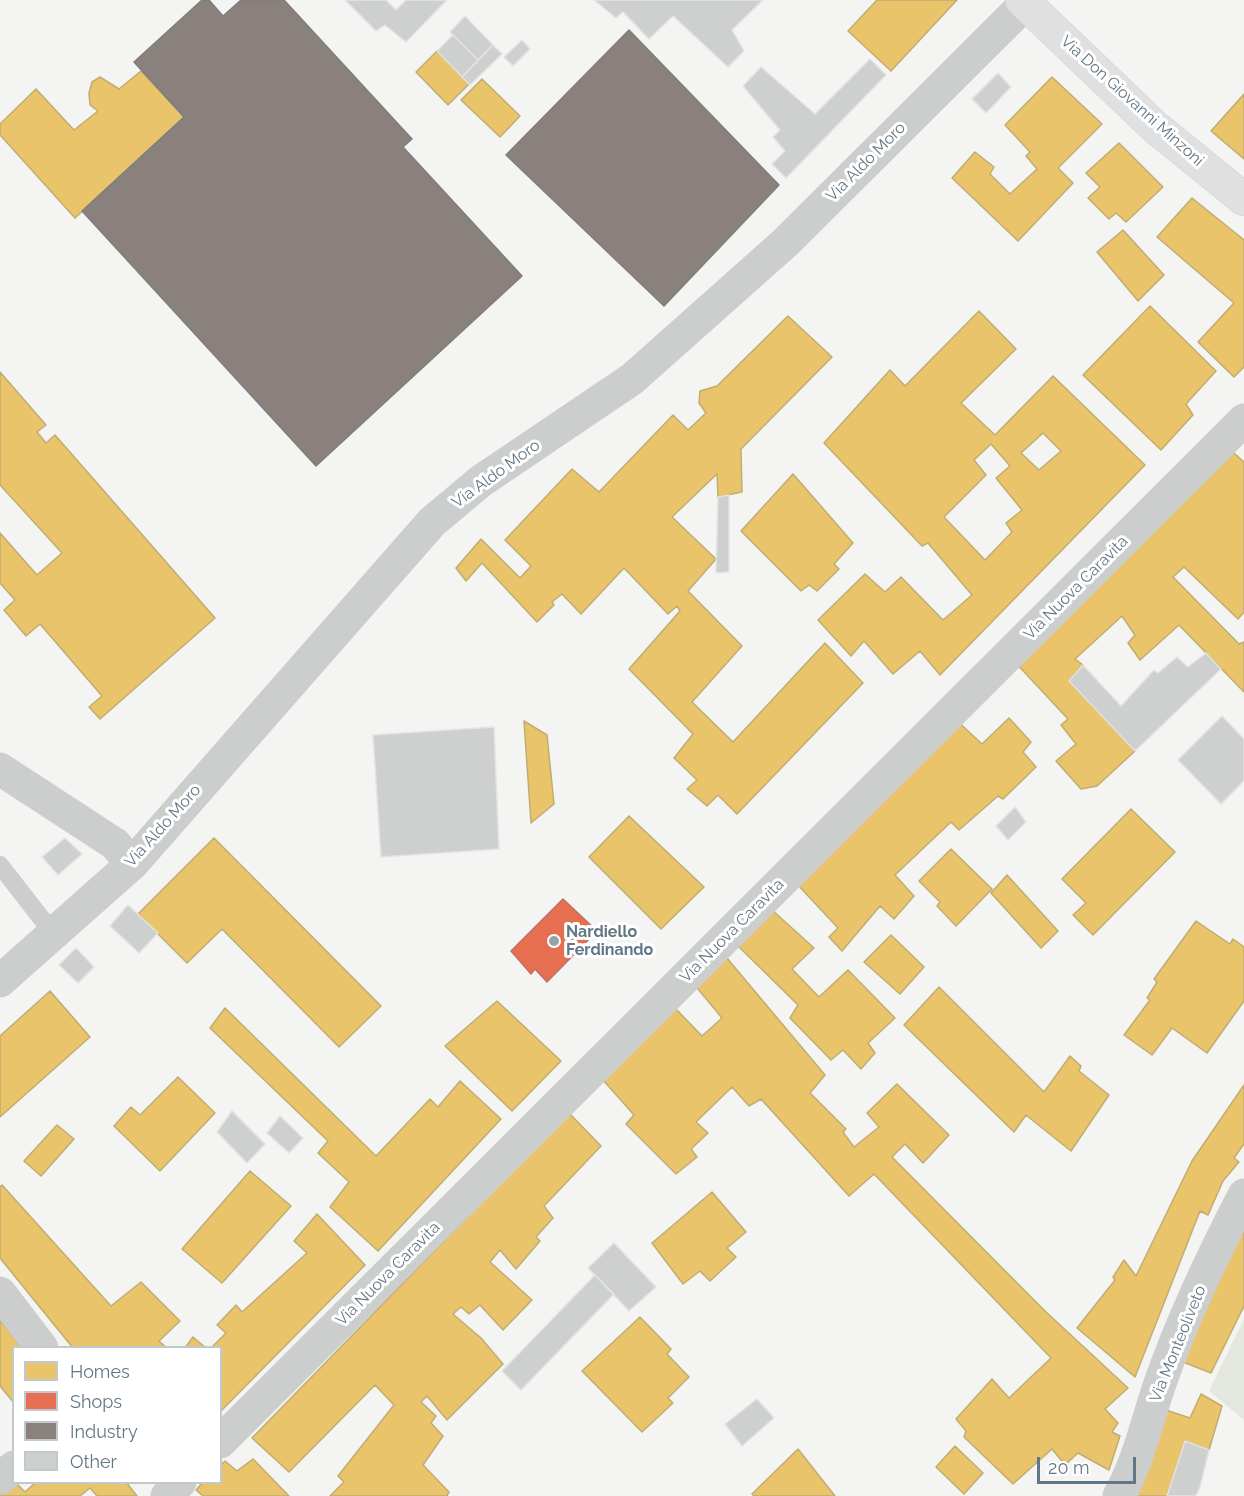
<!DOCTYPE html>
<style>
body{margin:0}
#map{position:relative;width:1244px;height:1496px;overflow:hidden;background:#f4f4f2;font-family:Raleway,sans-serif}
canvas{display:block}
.legend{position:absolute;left:12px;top:1346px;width:210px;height:138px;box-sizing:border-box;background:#fff;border:2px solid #c0c9ce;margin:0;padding:8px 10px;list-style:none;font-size:18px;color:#617785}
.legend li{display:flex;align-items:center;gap:12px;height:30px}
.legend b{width:30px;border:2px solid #c0c9ce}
.scale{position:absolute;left:1037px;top:1457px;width:99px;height:27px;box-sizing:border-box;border:3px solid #617785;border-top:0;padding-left:8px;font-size:18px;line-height:21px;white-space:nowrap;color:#617785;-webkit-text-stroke:4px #fff;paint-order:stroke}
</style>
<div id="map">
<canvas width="1244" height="1496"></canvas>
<ul class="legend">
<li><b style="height:16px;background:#e9c46a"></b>Homes</li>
<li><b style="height:16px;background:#e76f51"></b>Shops</li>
<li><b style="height:16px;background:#8a817c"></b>Industry</li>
<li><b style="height:16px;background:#ced0d0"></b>Other</li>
</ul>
<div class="scale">20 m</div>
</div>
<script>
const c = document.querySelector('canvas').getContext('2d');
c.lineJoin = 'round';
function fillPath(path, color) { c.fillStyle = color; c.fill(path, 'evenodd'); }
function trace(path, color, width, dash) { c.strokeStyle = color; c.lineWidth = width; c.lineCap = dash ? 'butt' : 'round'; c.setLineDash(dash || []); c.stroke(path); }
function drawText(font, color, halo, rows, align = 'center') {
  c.font = font + ' Raleway,sans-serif'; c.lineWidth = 6; c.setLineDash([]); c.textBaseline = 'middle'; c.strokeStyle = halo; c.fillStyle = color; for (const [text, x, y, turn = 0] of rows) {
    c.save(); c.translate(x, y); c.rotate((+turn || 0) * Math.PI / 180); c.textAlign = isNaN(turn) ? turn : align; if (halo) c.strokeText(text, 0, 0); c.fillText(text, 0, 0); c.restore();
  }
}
const green = new Path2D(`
 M1244 1319V1420L1209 1391Z`);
const homes = new Path2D(`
 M877 0H957L891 71 848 31Z
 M437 51 469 84 448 105 416 72Z
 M141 71 184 117 75 218 0 135V124L36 89 74 130 98 111 90 105 89 93 92 82 100 77 119 89Z
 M1052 77 1102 124 1058 168 1073 183 1018 241 952 178 975 152 994 167 990 174 1010 194 1037 169 1026 156 1030 152 1005 125Z
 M482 79 520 116 500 137 461 100Z
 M1244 94V159L1211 131Z
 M1119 143 1163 187 1126 222 1116 213 1109 219 1088 198 1100 187 1086 173Z
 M1192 198 1244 240V367L1234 377 1198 342 1234 303 1157 237Z
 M1123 230 1164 275 1138 301 1097 252Z
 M1150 306 1216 371 1186 404 1193 415 1161 450 1083 375Z
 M979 311 1016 349 961 403 995 435 1053 376 1145 465 940 675 920 651 893 674 864 641 851 656 818 620 865 574 885 592 901 577 943 620 972 595 928 543 922 546 824 443 890 370 905 386ZM1043 433 1061 451 1039 470 1021 453ZM991 444 1010 466 996 478 1022 510 1006 523 1012 532 985 560 944 517 986 475 974 460Z
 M788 316 832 357 741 449 742 492 718 497 717 474 672 517 716 559 688 591 742 646 692 702 733 742 825 643 863 683 737 814 718 795 707 806 687 789 697 780 674 758 693 734 629 669 680 611 677 606 668 614 624 568 581 614 562 594 552 602 554 605 537 622 482 563 466 581 456 568 481 539 520 578 531 566 505 540 572 469 599 492 673 415 688 430 706 413 699 403 700 391 717 386Z
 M0 372 46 425 37 432 46 443 55 435 215 618 100 719 89 707 102 696 40 624 26 636 4 610 15 600 0 583V533L37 575 62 553 0 485Z
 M1226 446 1244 462V612L1238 619 1184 567 1173 577 1239 644 1244 642V692L1179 625 1140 660 1128 643 1135 635 1122 616 1075 659 1083 665 1069 681 1135 751 1097 786 1081 789 1056 761 1076 744 1061 725 1068 719 1013 660Z
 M793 474 853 543 834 564 839 569 817 591 809 585 801 591 741 531Z
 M954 718 982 744 1009 718 1031 742 1023 752 1036 767 1003 799 998 796 959 830 951 822 895 875 914 896 894 919 880 906 842 951 829 937 838 928 796 883Z
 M524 721 547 735 554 804 531 823Z
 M1131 809 1175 852 1093 935 1073 915 1086 903 1062 879Z
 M629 816 704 887 661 929 589 857Z
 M214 838 381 1006 339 1047 222 929 187 963 138 914Z
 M951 849 992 889 956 926 937 906 940 902 919 881Z
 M1007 875 1058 931 1041 948 991 893Z
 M771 909 814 948 792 969 819 997 848 970 895 1018 868 1043 875 1053 861 1069 843 1050 831 1060 790 1018 798 1005 736 944Z
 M1196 921 1230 944 1233 939 1244 947V1001L1207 1053 1172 1028 1152 1055 1124 1035 1150 1000 1147 998 1157 982 1154 979Z
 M891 935 924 967 900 994 864 962Z
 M721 951 825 1075 810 1093 846 1129 843 1132 854 1147 879 1127 867 1113 897 1084 949 1135 923 1163 905 1144 892 1157 1045 1311 1128 1388 1105 1409 1118 1423 1112 1432 1120 1436 1109 1470 1078 1453 1065 1465 1052 1449 1013 1484 964 1437 966 1431 956 1419 992 1379 1009 1398 1051 1358 874 1174 849 1196 761 1099 749 1106 732 1087 696 1122 708 1133 691 1149 697 1157 676 1174 626 1124 634 1115 603 1080 672 1005 702 1036 722 1018 693 983Z
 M939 987 1044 1092 1070 1056 1081 1066 1079 1071 1109 1095 1071 1151 1026 1115 1014 1132 904 1025Z
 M50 991 90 1037 0 1117V1036Z
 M497 1001 561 1061 512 1111 445 1046Z
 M225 1008 376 1156 430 1099 438 1107 460 1081 501 1119 378 1251 330 1207 349 1182 318 1153 328 1141 210 1028Z
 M178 1077 215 1113 160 1171 114 1126 131 1107 140 1115Z
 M1244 1085V1144L1234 1158 1239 1162 1223 1181 1208 1215 1200 1211 1135 1377 1077 1328 1115 1280 1113 1277 1124 1260 1136 1276 1192 1161Z
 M569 1113 601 1146 544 1206 553 1218 536 1237 540 1241 516 1269 500 1250 490 1262 532 1300 503 1330 480 1305 469 1314 461 1307 453 1314 481 1338 503 1364 447 1420 427 1396 421 1402 436 1416 431 1423 443 1436 423 1465 449 1492 447 1496H330L344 1482 338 1476 394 1405 375 1385 289 1472 252 1438Z
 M57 1125 74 1139 41 1176 24 1161Z
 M250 1171 291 1206 222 1283 182 1249Z
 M2 1185 111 1306 141 1282 180 1321 159 1341 167 1348H73L0 1258V1187Z
 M712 1192 746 1232 727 1248 736 1257 710 1281 700 1271 683 1284 652 1243Z
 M317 1214 365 1265 220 1412V1348H211L226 1333 217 1325 236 1305 242 1312 307 1253 294 1241Z
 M1244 1225V1306L1211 1373 1178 1360Z
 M640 1317 671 1349 667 1354 689 1377 668 1398 673 1403 642 1432 582 1371Z
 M0 1320 22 1348H14V1403L0 1386Z
 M193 1337 206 1348H185Z
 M1201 1394 1222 1406 1209 1450 1185 1441 1167 1496H1129L1163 1409 1190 1418Z
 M955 1446 983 1473 964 1494 936 1467Z
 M798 1449 835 1496H754L752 1494Z
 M253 1459 289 1496H203L196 1490 203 1482H220V1466L225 1461 237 1471Z
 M15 1482 25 1492 36 1482H126L137 1496H97L90 1488 80 1496H0Z`);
const shops = new Path2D(`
 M563 899 597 931 547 982 535 969 531 974 511 951Z`);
const industry = new Path2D(`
 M202 0H209L223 16 241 0H284L412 139 403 147 522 276 316 466 82 211 184 117 134 62Z
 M629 30 779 185 664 306 506 155Z`);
const building = new Path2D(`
 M345 0H386L396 10 406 0H447L406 42 385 25 376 31Z
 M594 0H763L732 30 744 51 728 67 673 16 649 39 623 12 616 18Z
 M465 16 493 45 478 60 450 32Z
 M453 35 478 60 462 77 437 51Z
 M522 40 530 49 513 66 504 57Z
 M493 45 502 54 470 85 462 77Z
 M870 59 886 75 786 178 772 164 785 151 773 137 780 130 743 86 761 67 815 114Z
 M998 73 1011 87 986 113 972 99Z
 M729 495V572L716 573 718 497Z
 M1206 653 1221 669 1135 751 1069 681 1083 665 1121 706 1154 670 1158 673 1177 657 1188 667Z
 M1222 716 1244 739V781L1221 804 1178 760Z
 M494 727 499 849 381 857 373 735Z
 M1015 807 1026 822 1008 840 996 826Z
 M65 838 82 854 58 875 42 857Z
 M128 905 158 933 139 953 110 926Z
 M76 948 94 967 78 983 59 965Z
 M232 1111 265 1144 247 1163 217 1132Z
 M280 1116 303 1138 289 1153 267 1133Z
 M614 1243 656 1287 629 1311 588 1268Z
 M595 1275 614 1294 521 1390 502 1371Z
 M757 1399 774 1418 742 1446 725 1424Z
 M1185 1441 1209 1450 1200 1487 1196 1496H1167Z`);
const lane = new Path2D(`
 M0 865 52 932`);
const street = new Path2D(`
 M0 769 115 844 132 864
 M0 981 132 864 432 522 481 481 632 379 786 242 1026 3
 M0 1293 42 1348
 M220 1442 1244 420
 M0 1478 14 1467
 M167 1496 180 1482
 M1119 1496C1140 1459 1148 1415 1163 1375 1185 1313 1214 1253 1244 1195`);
const secondary = new Path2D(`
 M1022 0 1155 127 1244 199`);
const markers = [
 [554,941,6,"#94a3ab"]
];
const streetNames = [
 ["Via Don Giovanni Minzoni",1132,101,42],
 ["Via Aldo Moro",866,162,-45],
 ["Via Aldo Moro",496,474,-36],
 ["Via Nuova Caravita",1076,588,-45],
 ["Via Aldo Moro",163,826,-48],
 ["Via Nuova Caravita",732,931,-45],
 ["Via Nuova Caravita",388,1274,-45],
 ["Via Monteoliveto",1178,1344,-68]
];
const poiNames = [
 ["Nardiello",566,932],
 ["Ferdinando",566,950]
];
fillPath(green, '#e4e7e0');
fillPath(homes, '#e9c46a');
trace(homes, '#c0ad72', 1.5);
fillPath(shops, '#e76f51');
trace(shops, '#bf7161', 1.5);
fillPath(industry, '#8a817c');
trace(industry, '#7e7e7f', 1.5);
fillPath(building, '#ced0d0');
trace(building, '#e3e3e2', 1.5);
trace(secondary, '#cfd1d2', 34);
trace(lane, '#cccdcd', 18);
trace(street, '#cccdcd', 33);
trace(secondary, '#e0e0e0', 33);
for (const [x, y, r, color] of markers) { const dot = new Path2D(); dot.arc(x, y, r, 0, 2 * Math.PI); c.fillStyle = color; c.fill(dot); trace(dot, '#fff', 2); }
drawText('16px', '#617785', '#fff', streetNames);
drawText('bold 16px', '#617785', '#fff', poiNames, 'left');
</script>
